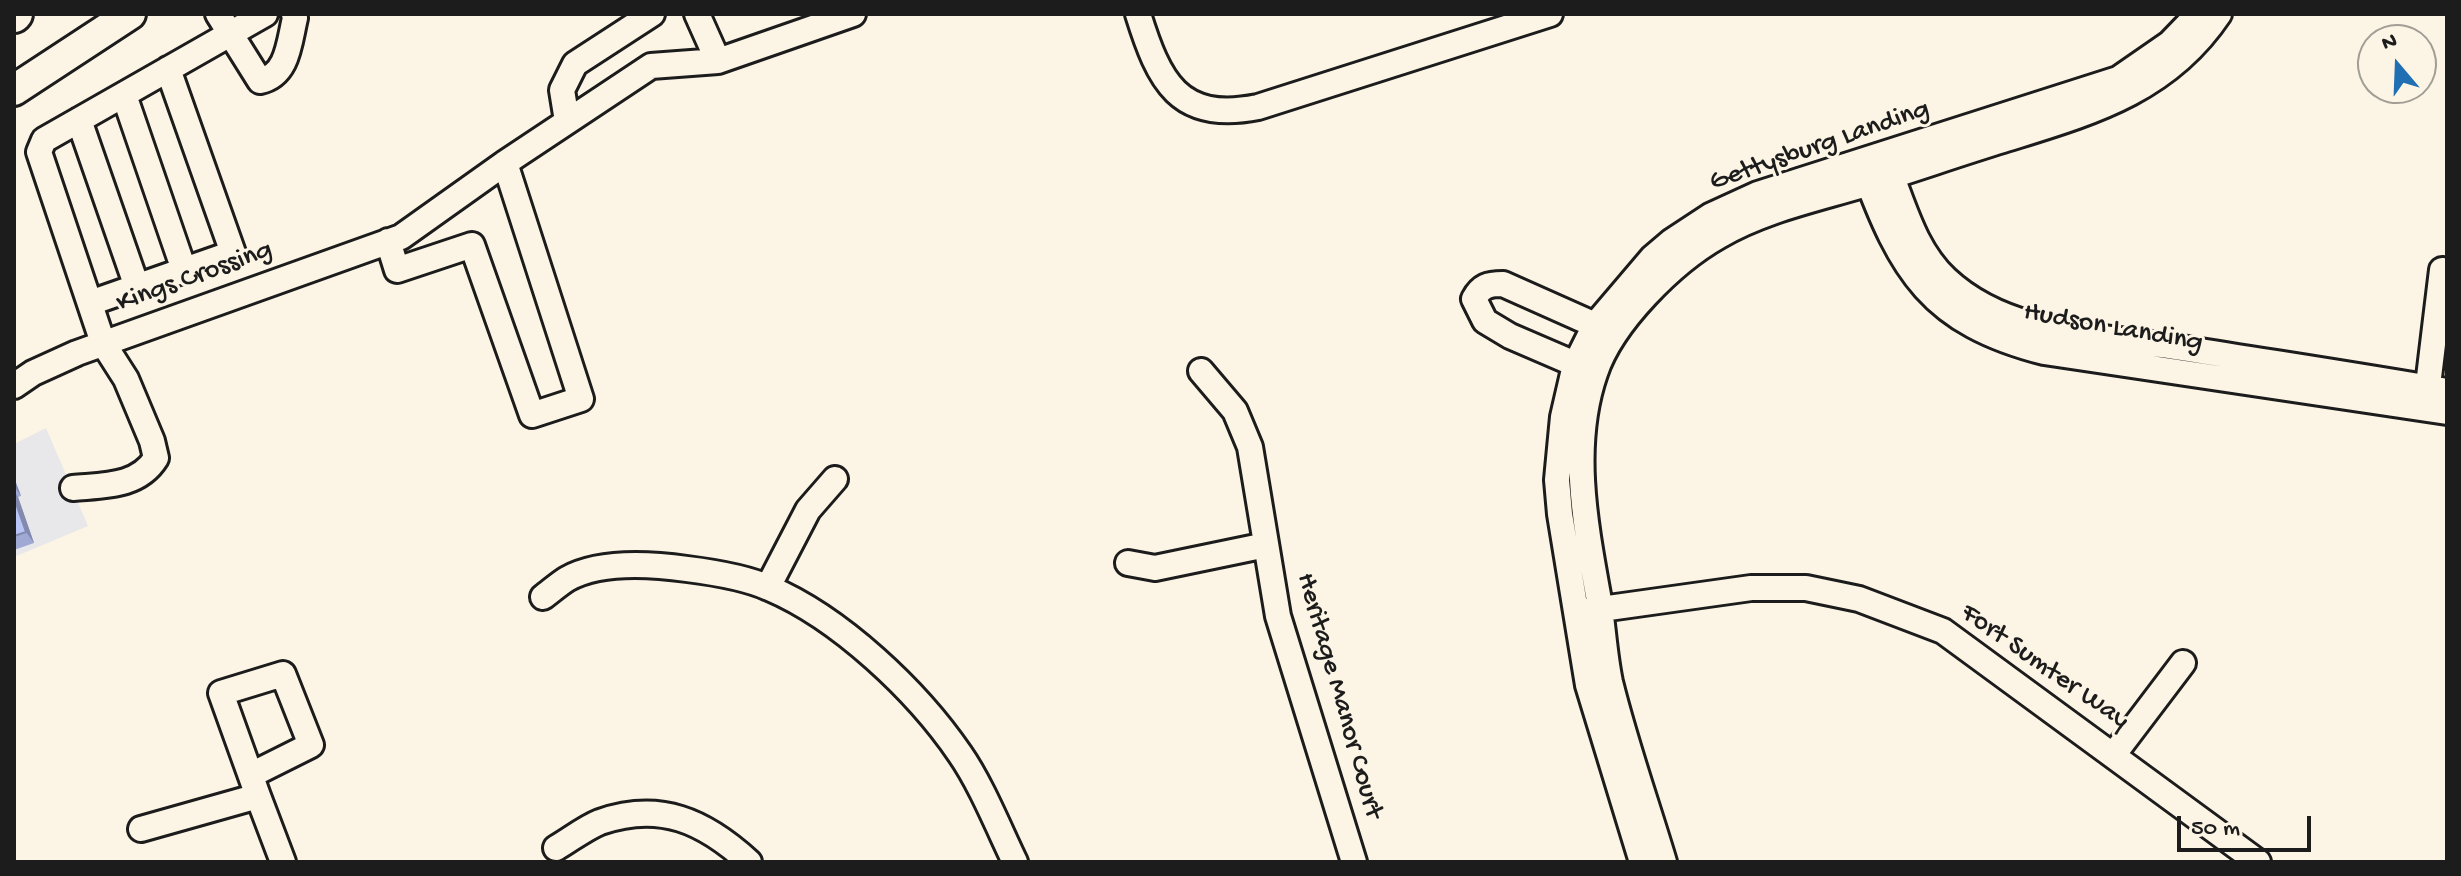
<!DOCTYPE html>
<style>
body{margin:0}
#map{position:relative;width:2461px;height:876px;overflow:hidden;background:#fcf5e5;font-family:"Gochi Hand",sans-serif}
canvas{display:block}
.frame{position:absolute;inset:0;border:16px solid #1c1c1c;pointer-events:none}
.north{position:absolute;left:2357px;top:24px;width:80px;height:80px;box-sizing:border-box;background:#fcf5e5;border:2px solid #a29e95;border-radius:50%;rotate:341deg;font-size:22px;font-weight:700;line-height:32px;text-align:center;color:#1c1c1c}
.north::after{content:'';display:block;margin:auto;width:28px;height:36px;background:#1f6fb2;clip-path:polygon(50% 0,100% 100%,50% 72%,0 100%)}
.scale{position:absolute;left:2177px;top:816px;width:134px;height:36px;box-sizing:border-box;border:4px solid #1c1c1c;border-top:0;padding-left:10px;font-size:24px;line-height:28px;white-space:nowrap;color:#1c1c1c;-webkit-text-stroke:6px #fcf5e5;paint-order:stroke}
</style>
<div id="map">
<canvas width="2461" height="876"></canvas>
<div class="frame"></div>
<div class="north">N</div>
<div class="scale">50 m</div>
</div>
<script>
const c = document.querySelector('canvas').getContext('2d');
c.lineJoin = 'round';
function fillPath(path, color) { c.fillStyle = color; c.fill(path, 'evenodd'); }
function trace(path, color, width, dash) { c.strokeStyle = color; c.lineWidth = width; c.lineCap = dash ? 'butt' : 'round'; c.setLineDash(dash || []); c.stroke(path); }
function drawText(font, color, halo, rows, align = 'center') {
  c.font = font + ' "Gochi Hand",sans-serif'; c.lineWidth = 6; c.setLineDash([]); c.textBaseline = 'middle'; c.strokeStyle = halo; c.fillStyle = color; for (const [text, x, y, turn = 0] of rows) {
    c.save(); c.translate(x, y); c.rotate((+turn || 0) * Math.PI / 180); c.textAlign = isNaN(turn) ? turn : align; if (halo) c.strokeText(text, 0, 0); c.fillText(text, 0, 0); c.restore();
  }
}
const built = new Path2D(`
 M46 428 88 526 14 557V444Z`);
const minor = new Path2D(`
 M218 14 260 81C288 75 289 43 295 18L294 14
 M697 14 718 61
 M1138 14C1159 81 1178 123 1258 107L1550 14
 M124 95 184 270
 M79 120 137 287
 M567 121 562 90 575 64 652 14
 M1885 160C1903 201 1912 247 1946 279 2010 339 2106 335 2188 349 2274 363 2361 376 2447 391
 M1863 168C1901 272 1931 323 2044 352L2447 412
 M388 241 397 270 472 245 532 415 581 399 505 163
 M90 303 233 253 168 69
 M1589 370 1510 336 1485 321 1474 299C1481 286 1488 284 1503 284L1595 325 1607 333
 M1201 371 1235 411 1250 447 1278 616 1354 862
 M14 386 33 373 77 353 401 237 505 163 651 66 718 61 853 14
 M2426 402 2442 270
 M73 488C104 485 138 487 156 458L152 441 126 379 103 343 39 152 44 140 265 14
 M1128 563 1155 568 1266 545
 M768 587 808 510 835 479
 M543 597C551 591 559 584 567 579 599 561 651 564 687 569 711 572 747 578 769 588 840 618 917 691 960 754 981 784 999 829 1015 862
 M1587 611 1751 588H1806L1859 599 1943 631 2258 862
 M2114 754 2183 663
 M251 775 311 745 283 674 221 693 258 796
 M141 829 258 796 283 862
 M556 848C570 840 585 828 600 822 660 801 704 821 749 862
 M1642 862 1588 685 1560 514 1557 480 1563 417 1575 365 1595 325 1652 258 1672 241 1710 216 1758 194 2118 79 2170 43 2198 14
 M1664 862C1646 802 1625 743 1610 682 1604 654 1603 624 1598 595 1585 523 1570 445 1595 373 1612 322 1673 262 1719 236 1763 210 1817 199 1866 184 1912 170 1957 154 2003 140 2089 113 2166 93 2219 14`);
const major = new Path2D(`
 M14 90 130 14`);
const highway = new Path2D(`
 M14 15 15 14`);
const wall = new Path2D(`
 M14 478 21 496 18 497 34 543 14 550Z`);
const shadedWall = new Path2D(`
 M14 478 15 480 21 496 14 486Z
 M14 491 18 497 34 543 26 532 14 498Z`);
const building = new Path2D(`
 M14 498 26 532 14 536Z`);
const streetNames = [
 ["Gettysburg Landing",1820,147,-19],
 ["Kings Crossing",195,278,-20],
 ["Hudson Landing",2113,329,10],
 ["Fort Sumter Way",2044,668,35],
 ["Heritage Manor Court",1338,696,74]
];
fillPath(built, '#e8e7ea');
trace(minor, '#1c1c1c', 30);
trace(major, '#1c1c1c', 36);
trace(highway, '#1c1c1c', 40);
trace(minor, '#fcf5e5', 24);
trace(major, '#fcf5e5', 30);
trace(highway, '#fcf5e5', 34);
fillPath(wall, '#a0a9d4');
fillPath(shadedWall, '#828aad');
fillPath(building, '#bac5f7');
trace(building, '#828aad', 2);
drawText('28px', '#1c1c1c', '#fcf5e5', streetNames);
</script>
